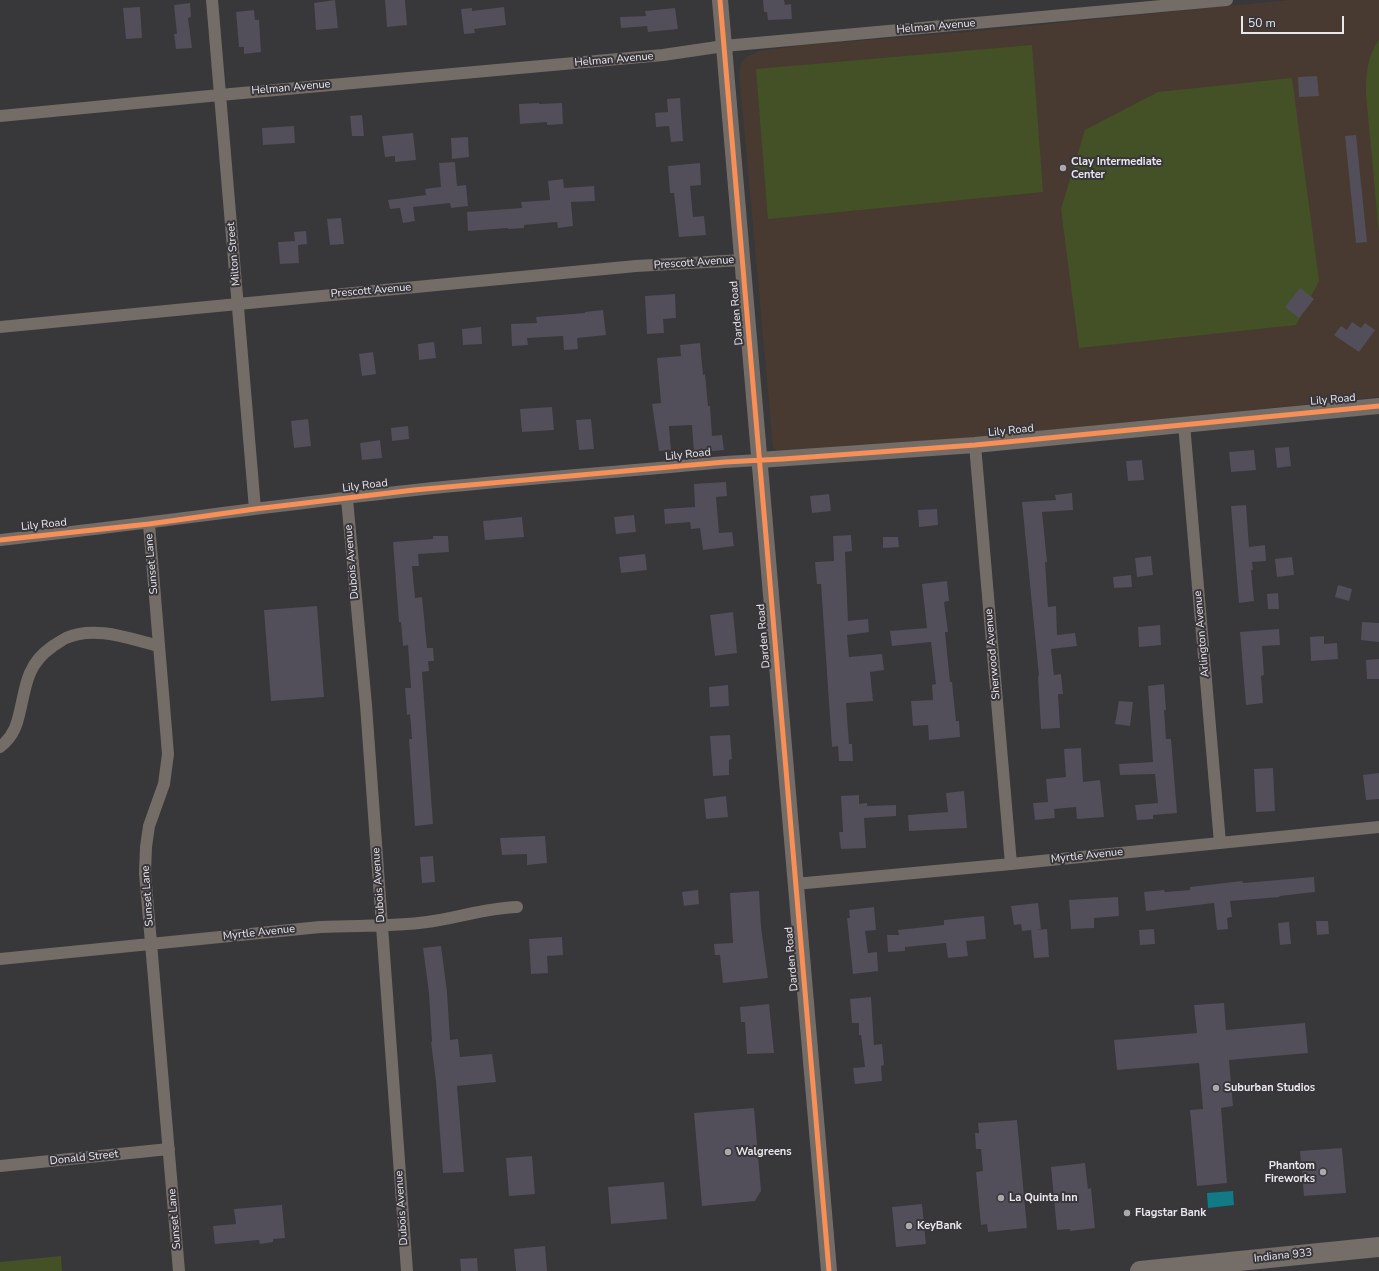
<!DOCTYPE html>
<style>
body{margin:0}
#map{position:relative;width:1379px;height:1271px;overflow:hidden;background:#38373a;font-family:"Nunito Sans",sans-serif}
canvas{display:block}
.scale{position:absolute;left:1241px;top:16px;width:103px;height:18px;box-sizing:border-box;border:2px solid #e8e7ea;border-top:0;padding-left:5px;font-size:12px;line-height:14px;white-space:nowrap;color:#e8e7ea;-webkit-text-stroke:3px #38363b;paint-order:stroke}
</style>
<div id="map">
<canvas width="1379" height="1271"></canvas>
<div class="scale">50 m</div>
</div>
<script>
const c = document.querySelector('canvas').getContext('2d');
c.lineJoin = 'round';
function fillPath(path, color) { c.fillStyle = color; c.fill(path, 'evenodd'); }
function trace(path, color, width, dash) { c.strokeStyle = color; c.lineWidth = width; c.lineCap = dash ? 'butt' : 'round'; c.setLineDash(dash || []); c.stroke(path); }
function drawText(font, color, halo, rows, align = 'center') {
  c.font = font + ' "Nunito Sans",sans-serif'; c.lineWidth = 4; c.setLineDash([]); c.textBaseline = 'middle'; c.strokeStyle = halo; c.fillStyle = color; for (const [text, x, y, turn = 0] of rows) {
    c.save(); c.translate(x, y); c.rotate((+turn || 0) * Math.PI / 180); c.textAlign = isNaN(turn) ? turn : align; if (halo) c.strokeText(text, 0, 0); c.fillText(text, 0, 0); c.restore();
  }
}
const education = new Path2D(`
 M1289 0H1379V397L1030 432 931 441 790 452 777 450 773 447 739 72 741 64 746 57 759 51 805 45 967 32Z`);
const green = new Path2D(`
 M1379 40V234L1366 94C1366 74 1367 56 1379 40Z
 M1032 45 1043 192 768 219 756 69Z
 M1292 78 1319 281 1296 325 1079 348 1061 209 1085 130 1158 92Z
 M61 1256 62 1271H0V1262Z`);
const water = new Path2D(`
 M1233 1191 1234 1205 1208 1208 1207 1193Z`);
const building = new Path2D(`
 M335 0 338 28 316 30 314 3Z
 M385 0H405L407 25 387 27Z
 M763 0H784L785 5 791 4 792 19 768 20 767 12H764Z
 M190 3 191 17 188 18 192 48 176 49 174 34H177L174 5Z
 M140 7 142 38 126 39 123 8Z
 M504 7 506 25 474 29 475 33 464 34 461 9 472 8V11Z
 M675 8 678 29 648 32 647 26 621 28 620 17 646 16 645 11Z
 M254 10 255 20H259L261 52 244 54V47H239L236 12Z
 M1317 76 1319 96 1299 97 1298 77Z
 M680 98 683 141 671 142 669 126 656 127 655 113 668 112 667 99Z
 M539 103V104L562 103 563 124 547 125V122L520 124 519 104Z
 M362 115 364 136H352L350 116Z
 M294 126 295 143 263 145 262 128Z
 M413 133 416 160 395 162V156L385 157 382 136Z
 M1356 135 1367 242 1356 243 1345 136Z
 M468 137 469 157 452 159 451 138Z
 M455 162 457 186 466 185 468 206 451 208 450 203 413 207 415 221 403 223 400 208 390 209 388 200 426 195 425 189 441 187 439 163Z
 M700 163 701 185 690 186 693 217 704 216 706 235 679 237 674 193H670L668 166Z
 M563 179 564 188 594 186 595 201 571 202 573 226 558 228 557 222 524 225V228L508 229V228L468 231 467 212 522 208 521 202 550 200 548 181Z
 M341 218 344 244 330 245 327 219Z
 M306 231 307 244 298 245 299 263 280 264 278 242 295 241 294 232Z
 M1300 288 1314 299 1299 318 1285 307Z
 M675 294 676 318 663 319 664 333 647 334 645 296Z
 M603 310 606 335 577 338 578 349 564 350 563 336 527 338 528 345 512 346 511 324 537 323 536 317 585 313V312Z
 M1352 322 1361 328 1365 323 1375 330 1359 352 1334 335 1341 326 1347 330Z
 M481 327 482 344 463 345 462 329Z
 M434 342 436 358 419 360 418 344Z
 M700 343 703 375 705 374 708 406H710L712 436 722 435 724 450 694 453 692 425 669 426 671 450 659 451 652 404 661 403 657 358 681 356 680 345Z
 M373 352 376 374 362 376 359 354Z
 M552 407 554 430 522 432 520 409Z
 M308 419 311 446 294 448 291 421Z
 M591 419 594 449 579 450 576 420Z
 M408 426 409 439 392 441 391 428Z
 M380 440 382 458 362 460 360 443Z
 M1289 447 1291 466 1277 468 1275 448Z
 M1254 450 1256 470 1231 472 1229 452Z
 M1142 460 1144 480 1128 481 1126 461Z
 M726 482 727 496 716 497 719 533 732 532 734 546 703 550 700 528 691 529 690 522 665 524 664 509 695 507 694 484Z
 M1072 493 1073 510 1042 512 1047 562H1045L1048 607 1056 606 1057 635 1075 633 1077 646 1051 649 1054 675 1061 674 1063 694H1058L1060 728 1041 729 1038 676H1039L1022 502 1056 500 1055 495Z
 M829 494 831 511 812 513 810 496Z
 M1246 505 1249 547 1265 545 1266 561 1252 562 1253 570H1251L1254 601 1239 603 1231 506Z
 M937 509 938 525 919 527 918 510Z
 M634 515 636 532 616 534 614 517Z
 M522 517 524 537 485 540 483 521Z
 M851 535 852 551 845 552 848 621 868 619 869 632 847 635 849 657 882 654 884 670 870 672 873 701 846 703 849 744H852L853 761H839L838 746 832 747 821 584H817L815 562 834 561 833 536Z
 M433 536H448L449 552 418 554 419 566H412L415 598 422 597 427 648H433L434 661H428L429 671 422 672 433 824 415 826 409 739H412L410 714 407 715 405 688H411L408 645 403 646 401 622H399L393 542 433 539Z
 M883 537H898L899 547 883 548Z
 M645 554 647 570 621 573 619 557Z
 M1151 556 1153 575 1137 577 1135 558Z
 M1292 557 1294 575 1277 577 1275 559Z
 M1131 575 1132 587 1114 588 1113 577Z
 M947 581 949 601 944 602 948 632H945L950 682H952L956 721H959L960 737 929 740 928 725 913 726 911 701 933 700 932 685 936 684 931 642 892 646 890 631 927 628 922 584Z
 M1338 585 1352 589 1349 601 1335 597Z
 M1278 593 1279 609H1268L1267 594Z
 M317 606 324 697 271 701 264 610Z
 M733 612 737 653 715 656 710 615Z
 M1362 622 1379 623V642L1361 640Z
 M1160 625 1161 645 1139 647 1138 627Z
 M1279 629 1280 645 1262 646 1264 675 1261 676 1263 703 1246 705 1240 632Z
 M1324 636V644L1337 643 1338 659 1311 661 1310 637Z
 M1379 659V679H1367L1366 660Z
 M1164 684 1166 710H1164L1166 739H1171L1177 813 1153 815V819L1137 820 1135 805 1158 803 1155 774 1120 775 1119 764 1153 762 1148 686Z
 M728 685 729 706 710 707 709 687Z
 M1119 701 1133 702 1130 726 1115 724Z
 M730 735 732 759 729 760V775L713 776 710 736Z
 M1081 748 1083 782 1100 780 1104 817 1077 819 1076 807 1054 809 1055 818 1035 820 1033 803 1048 802 1046 779 1066 777 1064 749Z
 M1273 768 1275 811 1256 812 1254 769Z
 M1379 773V799L1366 800 1363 775Z
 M964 791 967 828 909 831 908 815 948 812 946 793Z
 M859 795V804L867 803V806L896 805V816L864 818 866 848 841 849 839 832H843L841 796Z
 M726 796 728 817 706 819 704 799Z
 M545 836 547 863 527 865V854L502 855 500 838Z
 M433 856 435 882 422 883 420 857Z
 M1314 877 1315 892 1279 896 1280 897 1230 901 1232 917 1227 918 1228 929 1217 930 1214 903 1146 911 1144 892 1164 890 1165 892 1190 890V887L1242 881 1243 883Z
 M698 890 699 904 684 906 682 892Z
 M759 891 761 927 768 978 723 983 720 955H715L714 944 733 943 730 893Z
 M1118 897 1119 916 1094 918V928L1071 929 1069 900Z
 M1038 903 1041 929 1037 930 1047 929 1049 957 1034 958 1031 930 1022 931 1021 924 1014 925 1011 906Z
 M874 907 876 930 865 931 868 953 877 952 878 971 853 974 847 918H850L849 910Z
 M984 916 986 939 966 941 968 956 948 958 946 943 905 947V951L888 952 887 935H899L898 930 944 925V920Z
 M1316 921H1328L1329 934 1317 935Z
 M1289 922 1291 944 1280 945 1278 923Z
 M1154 929 1155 944 1140 945 1139 930Z
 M562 937 563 955 547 956 548 973 531 974 529 939Z
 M441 946 447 992 450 1040 458 1039 460 1057 492 1054 496 1082 457 1086 464 1172 443 1173 436 1081 431 1042H432L429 993 423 948Z
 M871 997 874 1045 882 1044 884 1065 881 1066 882 1081 855 1084 853 1068 865 1067 861 1035H859V1023H852L850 999Z
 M1224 1003 1226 1030 1305 1023 1308 1053 1229 1060 1233 1106 1221 1108 1227 1183 1197 1186 1190 1110 1203 1109 1199 1063 1117 1070 1114 1040 1197 1033 1194 1005Z
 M769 1004 774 1053 747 1054 745 1022H741L740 1007Z
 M754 1108 761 1191 755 1201 702 1206 694 1113Z
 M1017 1120 1027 1228 988 1232 987 1224 981 1225 976 1172 983 1171 981 1149H976L975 1133H979L978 1123Z
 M1342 1148 1346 1193 1304 1196 1300 1151Z
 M532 1156 535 1194 509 1196 506 1158Z
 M1085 1163 1088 1189 1091 1188 1095 1228 1070 1231V1229L1057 1230 1051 1167Z
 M664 1182 667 1219 611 1224 608 1187Z
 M922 1204 926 1244 896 1247 892 1207Z
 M282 1205 285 1238 273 1239V1242L260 1244 259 1240 215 1244 213 1226 236 1224 234 1209Z
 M545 1246 547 1271H516L514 1249Z
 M477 1258 478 1271H461L460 1259Z`);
const minor = new Path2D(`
 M212 0 255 509
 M0 116 220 95 663 55 724 46 1227 0
 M0 327 238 304 636 266 743 260
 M1184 424 1220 843
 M975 445 1011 864
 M347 499 366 705 407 1271
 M149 524 168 754 164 784 149 826 146 847 145 873 179 1271
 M0 540C138 525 276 505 415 490 518 479 621 472 725 462L759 460
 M0 747C16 735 18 720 22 702 24 693 26 682 30 673 35 661 43 653 53 646 58 643 62 640 66 638 95 625 130 639 159 646
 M795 884 1011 864 1379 827
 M0 959 320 927C356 925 391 927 427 922 457 918 486 908 517 907
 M0 1166 169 1149`);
const tertiary = new Path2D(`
 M720 0 829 1271
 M759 460 975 445 1379 406`);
const primary = new Path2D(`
 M1140 1271 1379 1247`);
const cycleway = new Path2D(`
 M720 0 829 1271
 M0 540 149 524 255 509 414 490 514 481 725 462 783 459 975 445 1379 406`);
const markers = [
 [1063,168,4,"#aaa9ac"],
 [1216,1088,4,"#aaa9ac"],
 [728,1152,4,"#aaa9ac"],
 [1323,1172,4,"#aaa9ac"],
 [1001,1198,4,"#aaa9ac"],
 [1127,1213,4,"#aaa9ac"],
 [909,1226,4,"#aaa9ac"]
];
const streetNames = [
 ["Helman Avenue",936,27,-5],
 ["Helman Avenue",614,60,-5],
 ["Helman Avenue",291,88,-5],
 ["Milton Street",234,254,-95],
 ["Prescott Avenue",694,263,-4],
 ["Prescott Avenue",371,291,-5],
 ["Darden Road",737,313,-95],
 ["Lily Road",1333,400,-5],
 ["Lily Road",1011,431,-6],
 ["Lily Road",688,455,-6],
 ["Lily Road",365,486,-7],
 ["Lily Road",44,525,-6],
 ["Dubois Avenue",352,562,-95],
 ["Sunset Lane",152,564,-95],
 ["Arlington Avenue",1202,634,-95],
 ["Darden Road",764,636,-95],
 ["Sherwood Avenue",993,654,-95],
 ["Myrtle Avenue",1087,856,-6],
 ["Dubois Avenue",379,885,-94],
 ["Sunset Lane",148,896,-94],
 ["Myrtle Avenue",259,933,-6],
 ["Darden Road",792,959,-95],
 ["Donald Street",84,1158,-6],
 ["Dubois Avenue",402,1208,-94],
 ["Sunset Lane",175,1219,-95],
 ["Indiana 933",1283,1256,-6]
];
const poiNames = [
 ["Clay Intermediate",1071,162],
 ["Center",1071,175],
 ["Suburban Studios",1224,1088],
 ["Walgreens",736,1152],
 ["Phantom",1315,1166,"right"],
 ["Fireworks",1315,1179,"right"],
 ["La Quinta Inn",1009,1198],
 ["Flagstar Bank",1135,1213],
 ["KeyBank",917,1226]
];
fillPath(education, '#483a30');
fillPath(green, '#445126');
fillPath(water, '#127a86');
fillPath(building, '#524e5a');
trace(minor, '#746d67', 12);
trace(tertiary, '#746d67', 16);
trace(primary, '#746d68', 20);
trace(cycleway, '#f78f57', 5);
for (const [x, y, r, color] of markers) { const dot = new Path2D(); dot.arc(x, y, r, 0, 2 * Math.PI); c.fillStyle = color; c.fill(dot); trace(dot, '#38363b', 1.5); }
drawText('11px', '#e8e7ea', '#38363b', streetNames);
drawText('bold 11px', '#e8e7ea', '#38363b', poiNames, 'left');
</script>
